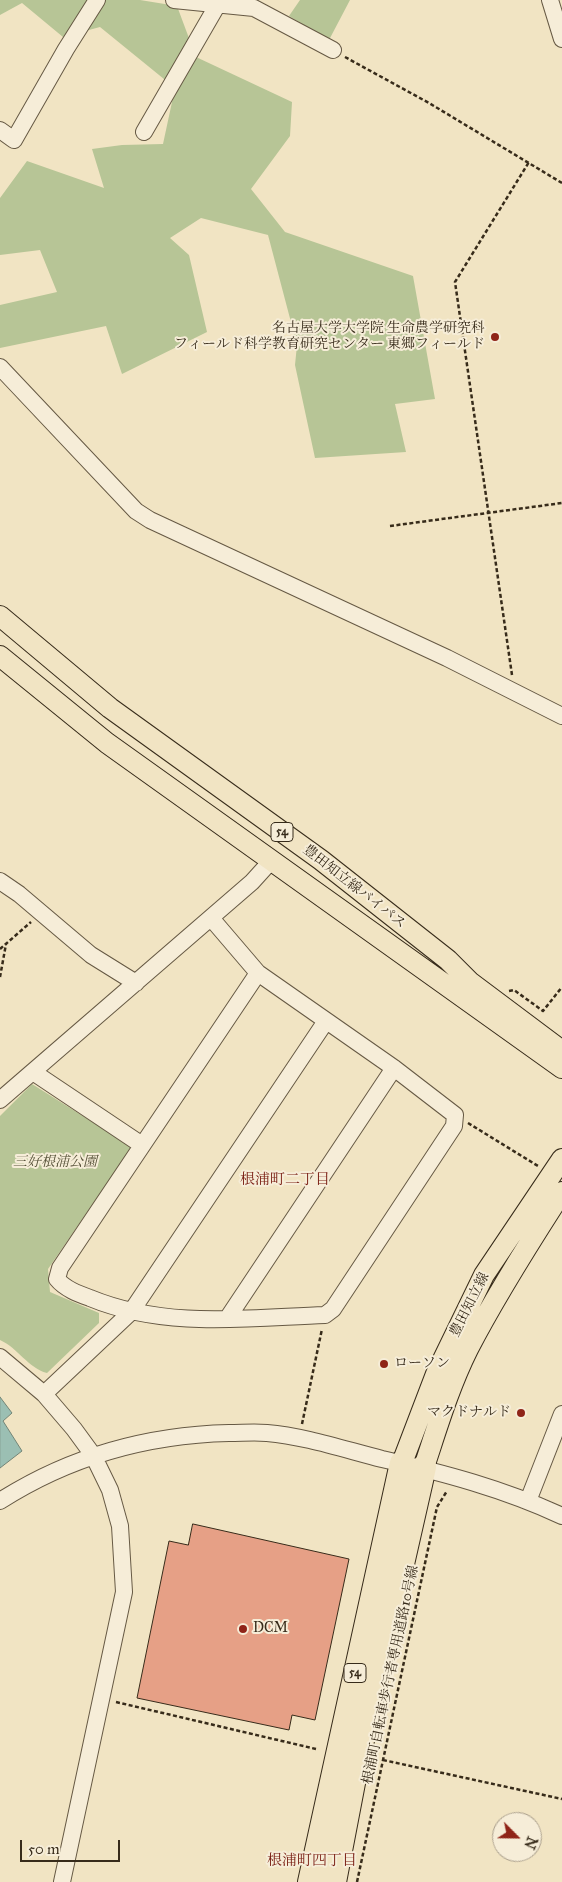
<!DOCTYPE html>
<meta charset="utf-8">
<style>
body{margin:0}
#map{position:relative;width:562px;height:1882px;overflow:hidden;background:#f1e4c3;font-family:"IM FELL Great Primer",serif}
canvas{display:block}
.north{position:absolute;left:492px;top:1812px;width:50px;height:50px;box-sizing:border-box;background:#f6edd8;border:1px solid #aa9f8c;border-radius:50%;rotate:113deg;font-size:14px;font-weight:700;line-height:20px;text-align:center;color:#372b1a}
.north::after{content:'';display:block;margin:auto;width:18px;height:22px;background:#8f2418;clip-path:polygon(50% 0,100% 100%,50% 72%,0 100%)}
.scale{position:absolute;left:20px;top:1840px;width:100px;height:22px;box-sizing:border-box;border:2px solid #372b1a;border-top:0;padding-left:6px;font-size:15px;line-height:18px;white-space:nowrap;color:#372b1a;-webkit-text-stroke:4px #f6edd8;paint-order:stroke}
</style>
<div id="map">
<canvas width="562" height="1882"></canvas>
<div class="north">N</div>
<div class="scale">50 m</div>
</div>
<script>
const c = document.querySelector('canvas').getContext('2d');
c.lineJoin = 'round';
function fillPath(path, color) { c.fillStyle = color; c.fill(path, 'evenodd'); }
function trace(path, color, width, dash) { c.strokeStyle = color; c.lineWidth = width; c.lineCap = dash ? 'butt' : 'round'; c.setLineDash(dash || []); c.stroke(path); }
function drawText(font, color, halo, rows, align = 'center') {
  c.font = font + ' "IM FELL Great Primer","Noto Serif JP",serif'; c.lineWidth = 4; c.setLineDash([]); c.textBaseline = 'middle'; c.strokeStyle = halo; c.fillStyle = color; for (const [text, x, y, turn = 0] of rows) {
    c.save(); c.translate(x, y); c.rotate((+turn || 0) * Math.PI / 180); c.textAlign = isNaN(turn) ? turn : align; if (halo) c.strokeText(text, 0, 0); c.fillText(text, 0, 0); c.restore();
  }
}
const green = new Path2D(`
 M0 0H140L177 6 196 57 292 102 290 136 251 189 285 232 413 276 435 399 395 404 406 452 315 458 295 365 297 345 268 235 201 218 170 238 189 255 207 332 122 374 106 326 0 348V305L57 292 40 250 0 255V198L27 161 104 188 92 149 122 145 163 144 175 88 100 27 63 37 22 3 0 15Z
 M300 0H350L329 40 289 16Z
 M32 1084 132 1147 48 1269 50 1292 99 1313V1323L47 1373C28 1368 18 1348 0 1340V1116Z`);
const water = new Path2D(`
 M0 1397 12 1413 3 1421 22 1451 0 1468Z`);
const building = new Path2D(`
 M193 1524 349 1559 315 1720 292 1715 289 1730 137 1698 169 1541 188 1545Z`);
const path = new Path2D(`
 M345 57 429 103 562 183
 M390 526 562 503
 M512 675 455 282 529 162
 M0 949 31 922
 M0 977 6 944
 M509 991 514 990 543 1011 562 987
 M468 1123 538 1166
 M302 1424 322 1329
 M116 1702 316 1749
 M383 1760 562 1799
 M357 1882 437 1507 447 1491`);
const minor = new Path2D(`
 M174 0 254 8 333 50
 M550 0 562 39
 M0 130 14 140 66 49 97 0
 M144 132 218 4
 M0 367 136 511 150 520 447 658 562 716
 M0 881 19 894 91 955 136 983
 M211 918 258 973 394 1068 455 1115 454 1126 333 1309 325 1315C246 1318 165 1329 90 1298 79 1294 65 1289 57 1279L60 1268 258 973
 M33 1072 142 1145
 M0 1100 252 882 271 861
 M227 1319 394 1068
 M0 1357 44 1394 74 1429 93 1455 110 1490 120 1526 124 1592 62 1882
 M44 1394 131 1312 326 1021
 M0 1501C69 1457 147 1435 229 1433 242 1433 255 1432 267 1433 304 1436 346 1450 382 1459 444 1473 504 1489 562 1516
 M528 1501 562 1414`);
const major = new Path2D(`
 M0 616 110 708 321 860 448 960 470 982 562 1051
 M0 656 107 743 562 1068
 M402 1463 436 1374 484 1275 562 1159
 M424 1467C437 1428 449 1387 468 1349 496 1295 529 1243 562 1192`);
const highway = new Path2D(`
 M310 1882 402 1463
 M334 1882 357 1762 424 1467`);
const markers = [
 [495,337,5,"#8f2418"],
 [384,1364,5,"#8f2418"],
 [521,1413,5,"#8f2418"],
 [243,1629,5,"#8f2418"]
];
const shields = [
 [282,832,22],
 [355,1673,22]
];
const shieldNames = [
 ["54",282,832],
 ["54",355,1673]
];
const poiNames = [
 ["名古屋大学大学院 生命農学研究科",485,329],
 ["フィールド科学教育研究センター 東郷フィールド",485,345],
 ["ローソン",394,1364,"left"],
 ["マクドナルド",511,1413],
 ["DCM",253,1629,"left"]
];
const streetNames = [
 ["豊田知立線バイパス",354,887,38],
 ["豊田知立線",470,1305,-63],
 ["根浦町自転車歩行者専用道路10号線",391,1675,-78]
];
const parkNames = [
 ["三好根浦公園",55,1163]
];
const neighbourhoodNames = [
 ["根浦町二丁目",285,1180],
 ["根浦町四丁目",312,1861]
];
fillPath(green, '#b7c596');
fillPath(water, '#9bbfb3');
trace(water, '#738476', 1);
fillPath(building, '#e6a086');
trace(building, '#372b1a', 1);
trace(minor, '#665944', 18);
trace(major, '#372b1a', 22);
trace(highway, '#372b1a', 26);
trace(path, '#372b1a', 2.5, [4, 2.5]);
trace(minor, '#f6edd8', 16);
trace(major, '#f1e4c3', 20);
trace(highway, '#f1e4c3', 24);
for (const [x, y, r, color] of markers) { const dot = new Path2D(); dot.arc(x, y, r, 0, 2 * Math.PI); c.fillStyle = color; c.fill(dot); trace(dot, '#f6edd8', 2); }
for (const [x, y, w] of shields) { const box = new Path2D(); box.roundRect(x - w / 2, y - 9.5, w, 19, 4); c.fillStyle = '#f6edd8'; c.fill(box); trace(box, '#372b1a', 1); }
drawText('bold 12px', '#372b1a', null, shieldNames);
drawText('14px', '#372b1a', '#f6edd8', poiNames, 'right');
drawText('14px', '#372b1a', '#f6edd8', streetNames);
drawText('italic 14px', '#575239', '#f6edd8', parkNames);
drawText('15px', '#7a1f14', '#f6edd8', neighbourhoodNames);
</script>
